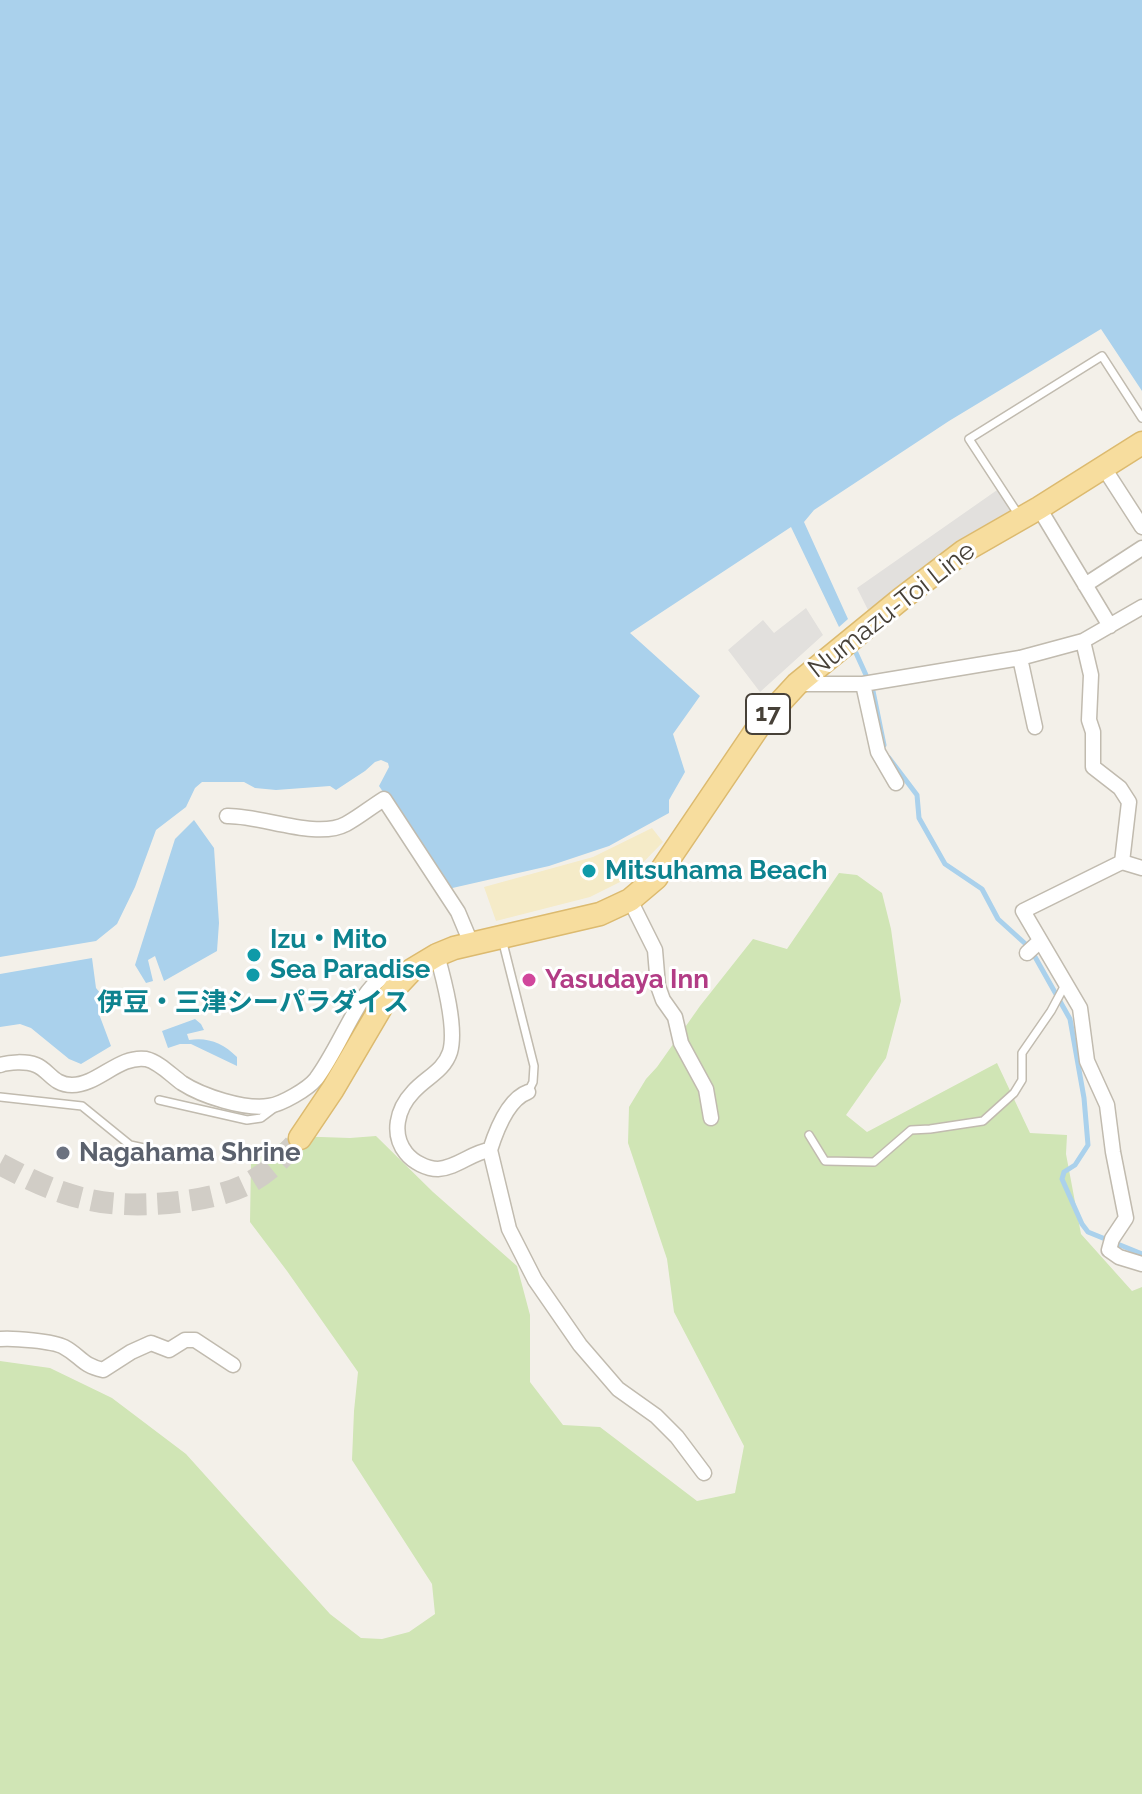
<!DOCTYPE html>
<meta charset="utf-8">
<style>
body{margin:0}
canvas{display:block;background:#f3f0e9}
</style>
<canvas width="1142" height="1794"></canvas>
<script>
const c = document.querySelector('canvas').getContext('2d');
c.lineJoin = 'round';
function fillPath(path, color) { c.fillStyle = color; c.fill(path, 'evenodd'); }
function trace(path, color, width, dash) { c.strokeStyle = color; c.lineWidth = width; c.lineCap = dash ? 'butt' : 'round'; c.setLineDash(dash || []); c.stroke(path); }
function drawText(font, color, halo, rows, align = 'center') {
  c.font = font + ' Raleway,"Noto Sans JP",sans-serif'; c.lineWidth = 6; c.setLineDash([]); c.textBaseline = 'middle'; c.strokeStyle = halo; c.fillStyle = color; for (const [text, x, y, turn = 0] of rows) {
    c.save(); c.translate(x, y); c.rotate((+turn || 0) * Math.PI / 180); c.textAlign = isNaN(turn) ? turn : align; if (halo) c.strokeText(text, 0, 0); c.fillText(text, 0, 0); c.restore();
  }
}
const green = new Path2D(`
 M839 873 857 875 882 893 891 929 901 1001 886 1058 846 1115 867 1132 997 1063 1030 1133 1067 1135 1066 1154 1081 1234 1132 1291 1142 1287V1794H0V1361L50 1368 112 1398 186 1454 330 1614 361 1638 382 1639 409 1632 435 1614 432 1584 352 1460 354 1411 358 1372 287 1271 250 1222 251 1163 291 1136 350 1138 376 1136 433 1192 517 1266 530 1315V1382L563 1425 600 1427 697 1501 735 1493 744 1446 674 1312 667 1259 628 1143 629 1107 646 1079 657 1067 700 1006 753 939 787 949Z`);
const sand = new Path2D(`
 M652 828 663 842 628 878 590 897 496 921 484 887 593 857Z`);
const parking = new Path2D(`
 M1000 488 1017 514 957 549 868 610 857 588Z
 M806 608 823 635 760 692 728 650 763 620 774 633Z`);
const water = new Path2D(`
 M0 0H1142V391L1101 329 949 421 814 510 804 522 848 619 839 627 791 527 630 633 700 696 673 734 685 772 669 800V813L609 846 549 866 448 889 379 786 389 767 388 763 381 760 375 762 365 771 336 790 330 786 276 790 255 788 244 782H202L195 788 186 807 156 830 135 887 117 924 96 941 0 957Z
 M194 820 214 848 219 923 217 951 164 981 155 956 148 960 153 981 146 983 135 965 175 839Z
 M92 958 96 988 111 1006 99 1014 111 1046 81 1064 69 1059 31 1028 20 1024 0 1027V974Z
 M195 1019 201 1024 204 1030 187 1034 189 1040C208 1037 223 1043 237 1057V1066L191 1044H180L168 1048 162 1031Z`);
const stream = new Path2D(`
 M856 653 866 675
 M873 691 884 745
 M889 758 917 795 919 818 945 864 982 889 998 919 1030 948 1070 1019 1084 1098 1088 1145 1075 1165 1064 1172 1062 1179 1082 1224 1088 1232 1142 1254`);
const primaryTunnel = new Path2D(`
 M0 1164C28 1179 55 1192 86 1199 128 1210 211 1204 249 1183 270 1171 285 1156 300 1138`);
const service = new Path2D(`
 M1020 517 969 439 1102 356 1142 418
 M502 939 534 1066 533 1082 528 1092
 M0 1097 82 1106 130 1145 167 1153
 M159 1100 247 1120 261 1118 273 1109
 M809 1135 825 1161 874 1162 911 1130 930 1129 983 1121 1014 1093 1022 1080V1053L1051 1011 1065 985`);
const minor = new Path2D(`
 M1104 468 1142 527
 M1039 508 1110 626
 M1085 585 1142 548
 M1083 641 1091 675 1089 720 1093 732V767L1120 788 1129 802 1122 862 1142 868
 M1020 658 1035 727
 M797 684H863L1020 658 1083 641 1142 607
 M863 684 878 752 896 783
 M227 816C261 815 316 840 346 824 359 817 371 807 384 799L458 912 471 943
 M1122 862 1023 911 1080 1008 1087 1061 1107 1105 1113 1152 1126 1218 1112 1239 1109 1250 1119 1257 1142 1264
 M630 900 655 950 658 986 663 1000 675 1017 681 1043 706 1089 711 1118
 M1027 953 1040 941
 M437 955C444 980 457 1028 450 1052 444 1071 425 1078 413 1092 397 1109 391 1134 406 1153 413 1162 427 1169 438 1169 457 1168 472 1152 490 1150L509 1229 535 1280 580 1345 618 1389 656 1416 677 1437 704 1473
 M0 1065C9 1062 26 1061 36 1065 49 1070 53 1085 72 1085 98 1085 119 1055 146 1059 159 1062 171 1075 182 1083 202 1096 245 1110 269 1106 282 1104 308 1089 316 1079 331 1059 343 1032 356 1010 363 997 374 981 388 974 396 971 404 971 412 970
 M490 1150C496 1131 508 1099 528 1092
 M0 1339C13 1338 53 1341 64 1347 81 1356 81 1365 103 1370L131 1352 151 1343 169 1350 185 1340H195L233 1365`);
const primary = new Path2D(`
 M300 1138 333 1089 383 1004 395 988 412 970 437 955 454 948 600 914 630 900 656 878 761 723 797 684 901 599 964 551 1039 508 1142 443`);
const markers = [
 [589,871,8,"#0f9aa8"],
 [254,955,8,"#0f9aa8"],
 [253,975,8,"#0f9aa8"],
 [529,980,8,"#d1479c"],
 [63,1153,8,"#6b7280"]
];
const shields = [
 [768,714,44]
];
const shieldNames = [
 ["17",768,714]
];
const streetNames = [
 ["Numazu-Toi Line",892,610,-38]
];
const cultureNames = [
 ["Mitsuhama Beach",605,871],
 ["Izu・Mito",270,940],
 ["Sea Paradise",270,970],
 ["伊豆・三津シーパラダイス",253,1003,"center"]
];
const hotelNames = [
 ["Yasudaya Inn",545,980]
];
const worshipNames = [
 ["Nagahama Shrine",79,1153]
];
fillPath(green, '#d0e5b5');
fillPath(sand, '#f5ebc8');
fillPath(parking, '#e2e0dd');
fillPath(water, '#aad1ec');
trace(stream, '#aad1ec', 5);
trace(primaryTunnel, '#d1cdc6', 22, [22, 11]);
trace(service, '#c1bbaf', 10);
trace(minor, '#c1bbaf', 17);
trace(primary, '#dcba6f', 25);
trace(service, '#fff', 7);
trace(minor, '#fff', 14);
trace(primary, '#f7dd9e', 22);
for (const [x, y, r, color] of markers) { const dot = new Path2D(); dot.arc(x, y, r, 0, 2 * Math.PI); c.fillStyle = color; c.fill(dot); trace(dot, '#fff', 3); }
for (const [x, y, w] of shields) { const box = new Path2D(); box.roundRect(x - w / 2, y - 20, w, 40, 6); c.fillStyle = '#fff'; c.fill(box); trace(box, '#474138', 2); }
drawText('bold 24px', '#474138', null, shieldNames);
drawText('26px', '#474138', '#fff', streetNames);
drawText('bold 26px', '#0d838f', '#fff', cultureNames, 'left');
drawText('bold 26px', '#b23c85', '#fff', hotelNames, 'left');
drawText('bold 26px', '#5b616d', '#fff', worshipNames, 'left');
</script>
